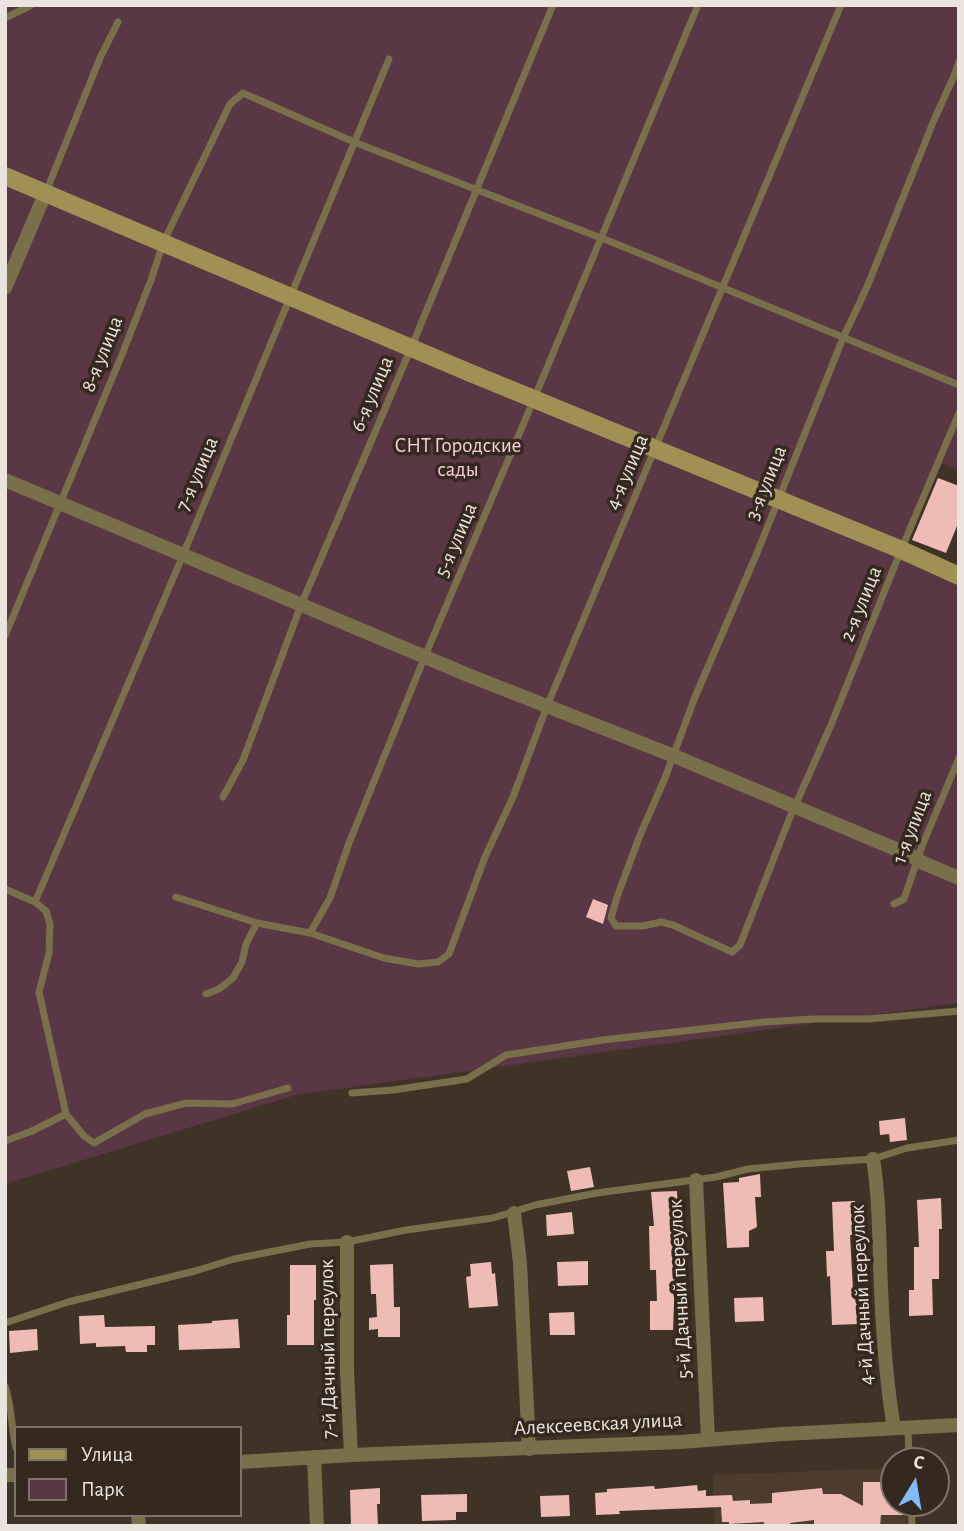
<!DOCTYPE html>
<meta charset="utf-8">
<style>
body{margin:0}
#map{position:relative;width:964px;height:1531px;overflow:hidden;background:#3f3328;font-family:"Alegreya Sans",sans-serif}
canvas{display:block}
.frame{position:absolute;inset:0;border:7px solid #ebe3dd;pointer-events:none}
.legend{position:absolute;left:14px;top:1426px;width:228px;height:91px;box-sizing:border-box;background:#35291f;border:2px solid #7e736b;margin:0;padding:9px 12px;list-style:none;font-size:21px;color:#ebe3dd}
.legend li{display:flex;align-items:center;gap:14px;height:35px}
.legend b{width:35px;border:2px solid #7e736b}
.north{position:absolute;left:880px;top:1447px;width:70px;height:70px;box-sizing:border-box;background:#35291f;border:2px solid #7e736b;border-radius:50%;rotate:11deg;font-size:19px;font-weight:700;line-height:28px;text-align:center;color:#ebe3dd}
.north::after{content:'';display:block;margin:auto;width:24px;height:32px;background:#84bcfb;clip-path:polygon(50% 0,100% 100%,50% 72%,0 100%)}
</style>
<div id="map">
<canvas width="964" height="1531"></canvas>
<div class="frame"></div>
<ul class="legend">
<li><b style="height:9px;background:#9f9054"></b>Улица</li>
<li><b style="height:19px;background:#593744"></b>Парк</li>
</ul>
<div class="north">С</div>
</div>
<script>
const c = document.querySelector('canvas').getContext('2d');
c.lineJoin = 'round';
function fillPath(path, color) { c.fillStyle = color; c.fill(path, 'evenodd'); }
function trace(path, color, width, dash) { c.strokeStyle = color; c.lineWidth = width; c.lineCap = dash ? 'butt' : 'round'; c.setLineDash(dash || []); c.stroke(path); }
function drawText(font, color, halo, rows, align = 'center') {
  c.font = font + ' "Alegreya Sans",sans-serif'; c.lineWidth = 7; c.setLineDash([]); c.textBaseline = 'middle'; c.strokeStyle = halo; c.fillStyle = color; for (const [text, x, y, turn = 0] of rows) {
    c.save(); c.translate(x, y); c.rotate((+turn || 0) * Math.PI / 180); c.textAlign = isNaN(turn) ? turn : align; if (halo) c.strokeText(text, 0, 0); c.fillText(text, 0, 0); c.restore();
  }
}
const built = new Path2D(`
 M894 1468V1503H906L907 1526H714L713 1475Z`);
const green = new Path2D(`
 M5 5H959V470L942 464 899 559 959 586V1003L296 1095 5 1184Z`);
const building = new Path2D(`
 M938 478 959 486V521L946 553 912 540Z
 M593 899 608 905 603 924 586 917Z
 M905 1118 907 1140 890 1142 889 1134 880 1135 879 1121Z
 M590 1167 594 1187 571 1191 567 1171Z
 M760 1174 761 1197H755L757 1227 749 1231V1247L727 1248 723 1183 739 1182V1178Z
 M677 1191 678 1210 674 1211 675 1265H681V1276H675L673 1330H650V1301H657L656 1270H650L649 1226H654L651 1192Z
 M941 1198 942 1229H939V1279H932L933 1315 909 1316V1290H914V1247H919L917 1200Z
 M855 1201 856 1235H850L853 1290H856L858 1324 832 1325 830 1276 827 1277 826 1251H834L832 1202Z
 M572 1212 574 1234 547 1236 546 1215Z
 M588 1261V1285L558 1286 557 1262Z
 M491 1262 492 1274 495 1273 498 1306 469 1308 466 1277 471 1276 470 1264Z
 M393 1264 394 1307H400V1337H378V1329L369 1330V1318L377 1317 376 1294H371L370 1265Z
 M290 1265H316V1300H314V1345H287V1315H290Z
 M763 1297 764 1321 735 1322 734 1298Z
 M574 1312 575 1335H550L549 1313Z
 M104 1315 105 1327 155 1326V1345H147V1352H126L125 1346 96 1347V1343L80 1344 79 1316Z
 M238 1319 240 1348 179 1350 178 1325 212 1323V1321Z
 M37 1329 38 1350 10 1353 9 1331Z
 M863 1482H894V1503H903V1515H881L880 1526H814V1520L790 1523V1526L764 1525V1522L729 1524V1522H722L721 1507 619 1511 620 1514 596 1515 595 1493 607 1492V1489L654 1486 655 1489 697 1485 698 1491 706 1490V1496L732 1495 733 1501 750 1500V1504L772 1503V1493L822 1488 823 1494H841L863 1506Z
 M380 1488V1504H377L378 1526H351L350 1490Z
 M467 1494V1512H456V1520L422 1521 421 1495Z
 M569 1495 570 1516 541 1517 540 1496Z`);
const lane = new Path2D(`
 M5 18 30 6
 M959 62 954 76 934 120 867 287 843 338 757 553 695 697 665 778 640 835 617 897 611 918 616 926H643L661 922 673 925 732 952 740 945 790 817 831 725 901 550 959 413
 M46 192 100 58 118 22
 M5 636 123 352 151 280 163 243 230 104 243 93 354 142 619 245 959 385
 M223 797 243 760 301 605 411 348 553 5
 M5 889 35 902 46 911 50 924 49 953 39 992 66 1114
 M176 897 257 923
 M35 902 183 555 389 59
 M894 904 904 899 922 846 959 758
 M310 933 330 898 349 843 425 656 534 399 698 5
 M206 994 219 989 233 978 242 962 246 944 257 923 310 933 384 958 418 964 438 962 449 954 485 857 513 797 547 706 841 5
 M352 1093 393 1090 467 1079 506 1055 603 1040 764 1022 813 1019H868L959 1011
 M5 1141 32 1131 66 1114 84 1136 94 1143 145 1114 186 1103 232 1104 288 1088
 M5 1323 68 1302 195 1271 234 1259 310 1244 347 1242 406 1230 493 1218 535 1205 597 1193 716 1177 748 1169 799 1164 873 1159 907 1148 959 1140
 M5 1386C12 1406 11 1427 16 1448
 M908 1428 909 1461
 M911 1503 912 1526`);
const street = new Path2D(`
 M5 288 45 194
 M5 480 468 675 674 756 910 855 923 863 959 878
 M873 1159C880 1202 879 1245 881 1288 883 1335 886 1382 894 1428
 M696 1180 708 1440
 M514 1213 520 1263 529 1449
 M347 1242V1370L351 1455
 M314 1457 317 1526
 M240 1462 351 1455 680 1442 783 1434 959 1425
 M5 1475H16
 M138 1515 139 1526`);
const secondary = new Path2D(`
 M5 176 468 372 897 548 959 576`);
const streetNames = [
 ["8-я улица",102,354,-68],
 ["6-я улица",372,394,-67],
 ["4-я улица",627,472,-67],
 ["7-я улица",197,474,-67],
 ["3-я улица",766,483,-68],
 ["5-я улица",456,540,-67],
 ["2-я улица",861,604,-68],
 ["1-я улица",912,827,-69],
 ["5-й Дачный переулок",680,1289,-93],
 ["4-й Дачный переулок",862,1295,-93],
 ["7-й Дачный переулок",328,1349,-91],
 ["Алексеевская улица",598,1424,-3]
];
const parkNames = [
 ["СНТ Городские",458,446],
 ["сады",458,470]
];
fillPath(built, '#4d3b2d');
fillPath(green, '#593744');
fillPath(building, '#eebcb4');
trace(lane, '#79704b', 7);
trace(street, '#79704b', 14);
trace(secondary, '#9f9054', 18);
drawText('21px', '#ebe3dd', '#35291f', streetNames);
drawText('21px', '#f8cbdc', '#35291f', parkNames);
</script>
